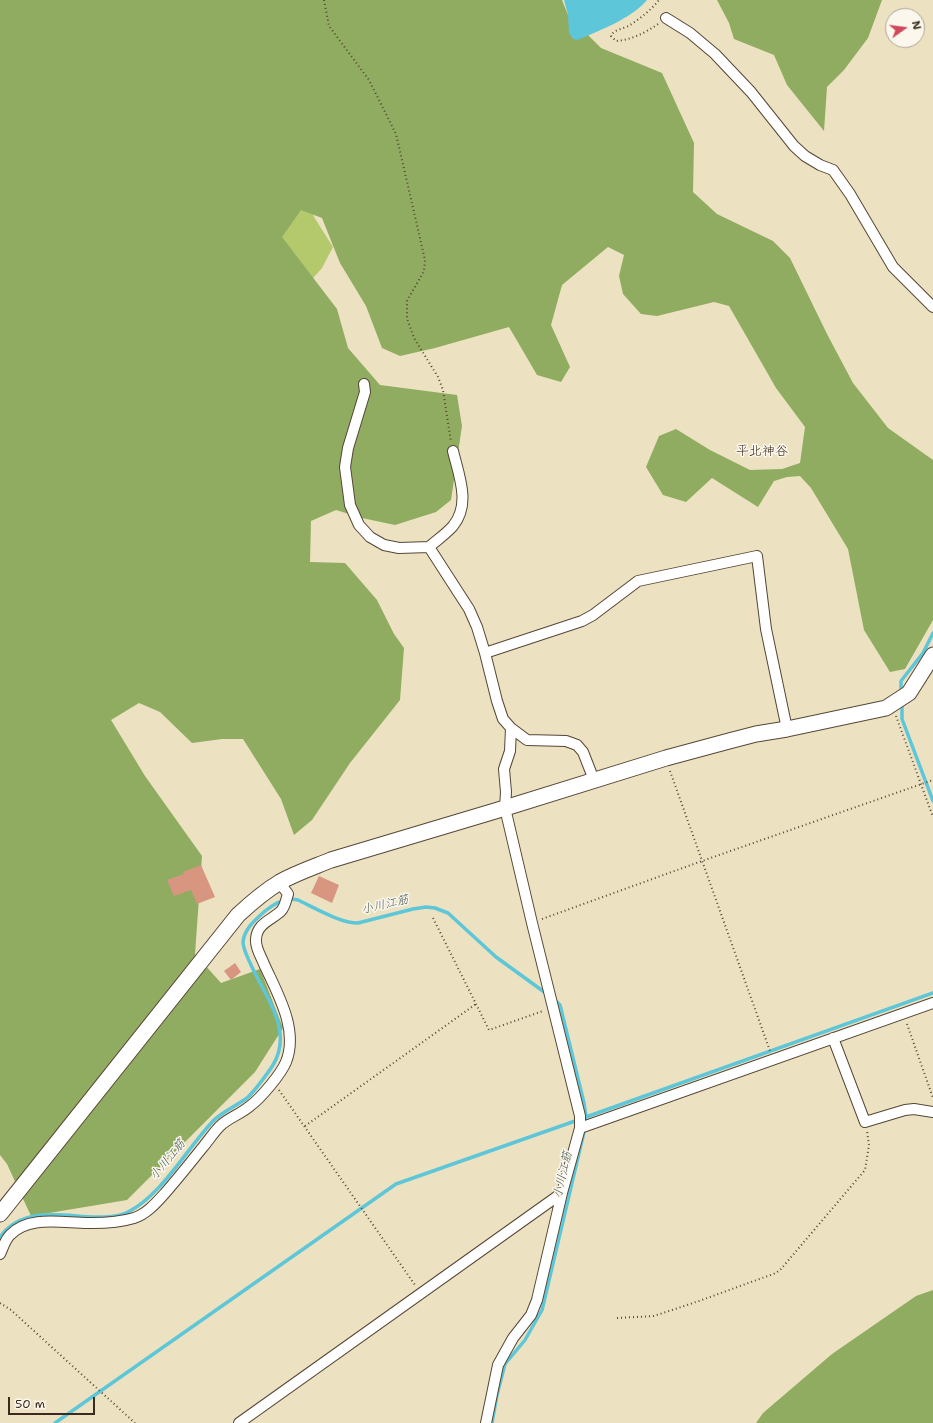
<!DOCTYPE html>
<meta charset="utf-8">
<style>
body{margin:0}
#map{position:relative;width:933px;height:1423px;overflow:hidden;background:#ece2c1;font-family:"Shantell Sans",sans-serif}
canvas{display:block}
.north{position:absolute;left:885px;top:8px;width:40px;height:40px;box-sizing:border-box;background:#fbf7ec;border:1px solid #aea59a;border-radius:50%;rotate:76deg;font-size:11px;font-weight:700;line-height:16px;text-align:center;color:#3b2a1e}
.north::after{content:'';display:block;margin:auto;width:14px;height:18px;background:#d1495b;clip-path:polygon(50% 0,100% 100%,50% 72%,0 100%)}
.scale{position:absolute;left:8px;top:1397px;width:87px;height:18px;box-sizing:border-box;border:2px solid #3b2a1e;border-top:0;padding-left:5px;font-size:12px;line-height:14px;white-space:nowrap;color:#3b2a1e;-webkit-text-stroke:3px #fbf7ec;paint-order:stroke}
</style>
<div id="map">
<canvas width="933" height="1423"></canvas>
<div class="north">N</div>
<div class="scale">50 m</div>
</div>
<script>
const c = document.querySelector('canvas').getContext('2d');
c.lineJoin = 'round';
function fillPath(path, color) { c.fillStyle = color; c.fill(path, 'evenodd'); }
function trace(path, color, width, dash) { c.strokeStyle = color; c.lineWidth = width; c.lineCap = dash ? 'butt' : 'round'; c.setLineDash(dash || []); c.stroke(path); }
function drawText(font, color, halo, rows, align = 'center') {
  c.font = font + ' "Shantell Sans","Klee One",sans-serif'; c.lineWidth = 3; c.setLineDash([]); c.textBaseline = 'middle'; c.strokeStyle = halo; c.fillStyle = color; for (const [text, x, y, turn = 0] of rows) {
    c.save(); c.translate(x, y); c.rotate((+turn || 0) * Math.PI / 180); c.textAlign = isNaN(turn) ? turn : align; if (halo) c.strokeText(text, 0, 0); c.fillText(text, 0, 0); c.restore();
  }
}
const green = new Path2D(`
 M307 197 314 217 333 247 322 268 306 286 271 230Z`);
const forest = new Path2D(`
 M0 0H562L568 15 601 48 662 73 694 143 693 192 717 214 773 241 790 258 827 334 853 383 888 428 933 460V620L905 669 890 672 864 630 848 549 811 488 800 476 787 477 774 481 758 507 712 478 686 502 663 495 646 467 659 436 676 429 710 450 750 470 782 469 800 463 805 427 776 388 729 306 714 302 657 316 641 314 623 294 619 276 624 255 608 247 562 285 551 325 570 367 561 382 537 375 509 327 435 348 400 356 382 348 366 306 340 263 322 218 301 210 282 237 337 309 348 348 380 385 457 395 462 426 451 500 436 512 395 525 362 518 336 510 311 521 310 562 345 563 377 600 394 634 404 648 400 700 350 763 312 820 294 835 281 799 243 739H222L192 743 160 712 139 703 111 720 145 776 202 856 195 954 221 983 260 969 283 1028 255 1072 127 1200 31 1216 7 1164 0 1155Z
 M717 0H882L868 38 844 70 827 87 824 131 787 85 774 55 734 39 729 23Z
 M933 1290V1423H756L763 1413 832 1354 916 1296Z`);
const water = new Path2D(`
 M564 0H647C631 19 600 30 578 40L573 39 569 33 568 15Z`);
const stream = new Path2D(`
 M901 692V681L923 653 933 633
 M902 702V719L933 801
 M586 1117 933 993
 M0 1237C23 1206 61 1216 95 1217 106 1217 118 1217 128 1212 161 1196 188 1147 214 1120 224 1111 236 1106 247 1098 253 1093 268 1073 273 1065 294 1030 265 996 251 965 248 958 243 949 243 942 244 929 256 919 265 911 275 903 286 897 298 900 315 908 340 923 358 923L413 909 426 907 435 908 448 913 496 957 547 994
 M55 1423 396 1184 578 1120
 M492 1423 497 1395 505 1364 525 1340 542 1310 584 1132 586 1117 584 1103 560 1005 553 998`);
const building = new Path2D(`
 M201 865 215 897 197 904 191 890 174 896 167 880 184 874 183 872Z
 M319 876 339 885 332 903 311 893Z
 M235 963 241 972 231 980 224 971Z`);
const path = new Path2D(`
 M324 0 329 26 369 80 396 134 425 260 424 271 407 301V318L414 338 438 377 443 390 451 442
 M658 24C645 33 631 40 616 41L611 36C614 29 624 29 630 25 641 18 651 10 659 0
 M896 716 933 817
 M670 771 770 1051
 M433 918 489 1030 543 1011
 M542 919 702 861 933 780
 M907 1024 933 1098
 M279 1090 415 1285
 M305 1126 476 1004
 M0 1303 11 1310 135 1423
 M617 1318 654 1316 699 1301 776 1273 781 1269 865 1170 869 1145 867 1131`);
const street = new Path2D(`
 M666 18 690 33 715 54 751 92 794 146 805 156 820 165 833 170 850 194 893 267 933 307
 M364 384 365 392 348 448 345 467 350 505 359 525 370 537 384 545 399 548 429 547
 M453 451C459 476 471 504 453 526 446 534 437 540 429 547L469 609 477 627 485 653 497 701 503 719 511 728 527 740 566 741 577 745 583 752 594 780
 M485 653 582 621 593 615 638 581 757 556 766 629 787 729
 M511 728 510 751 504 769 506 792 505 808 532 923 580 1116V1128
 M833 1038 865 1122 905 1110 914 1109 933 1112
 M0 1254C3 1248 5 1240 10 1235 30 1214 66 1224 92 1223 105 1223 121 1222 134 1218 147 1214 157 1202 166 1192 179 1177 191 1162 203 1147 208 1141 214 1132 220 1126 228 1118 241 1114 250 1106 261 1098 281 1074 286 1062 299 1029 277 993 264 964 261 956 255 948 256 939 257 923 272 920 281 911 285 907 286 900 288 894L280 883
 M239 1423 562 1193
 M486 1423 498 1365 513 1338 531 1315 537 1300 562 1193 580 1128 933 1003`);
const secondary = new Path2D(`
 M0 1214 238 915C251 903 265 891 280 882 296 873 314 867 331 860L505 808 666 758 729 741 756 734 787 729 886 708 909 693 933 655`);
const waterNames = [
 ["小川江筋",385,905,-13],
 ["小川江筋",168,1160,-50],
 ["小川江筋",563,1175,-77]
];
const quarterNames = [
 ["平北神谷",762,452]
];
fillPath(green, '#b4c86c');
fillPath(forest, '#8fac60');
fillPath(water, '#5dc6d8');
trace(stream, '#5dc6d8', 3.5);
fillPath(building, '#d89681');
trace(street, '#564636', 12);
trace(secondary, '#564636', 17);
trace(path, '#564636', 2, [1, 3]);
trace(street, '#fff', 10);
trace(secondary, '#fff', 15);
drawText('italic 12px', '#455956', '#fbf7ec', waterNames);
drawText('13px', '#3b2a1e', '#fbf7ec', quarterNames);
</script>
